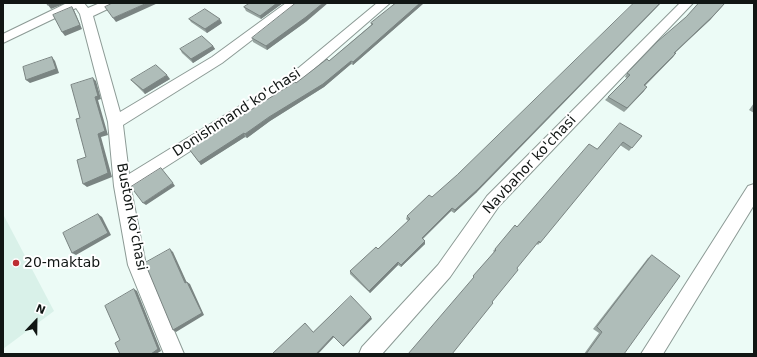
<!DOCTYPE html>
<style>
body{margin:0}
#map{position:relative;width:757px;height:357px;overflow:hidden;background:#ecfbf6;font-family:"DejaVu Sans",sans-serif}
canvas{display:block}
.frame{position:absolute;inset:0;border:4px solid #111614;pointer-events:none}
.north{position:absolute;left:16px;top:301px;width:40px;height:40px;-webkit-text-stroke:3px #fff;paint-order:stroke;rotate:22deg;font-size:11px;font-weight:700;line-height:16px;text-align:center;color:#111614}
.north::after{content:'';display:block;margin:auto;width:14px;height:18px;background:#111614;clip-path:polygon(50% 0,100% 100%,50% 72%,0 100%)}
</style>
<div id="map">
<canvas width="757" height="357"></canvas>
<div class="frame"></div>
<div class="north">N</div>
</div>
<script>
const c = document.querySelector('canvas').getContext('2d');
c.lineJoin = 'round';
function fillPath(path, color) { c.fillStyle = color; c.fill(path, 'evenodd'); }
function trace(path, color, width, dash) { c.strokeStyle = color; c.lineWidth = width; c.lineCap = dash ? 'butt' : 'round'; c.setLineDash(dash || []); c.stroke(path); }
function drawText(font, color, halo, rows, align = 'center') {
  c.font = font + ' "DejaVu Sans",sans-serif'; c.lineWidth = 4; c.setLineDash([]); c.textBaseline = 'middle'; c.strokeStyle = halo; c.fillStyle = color; for (const [text, x, y, turn = 0] of rows) {
    c.save(); c.translate(x, y); c.rotate((+turn || 0) * Math.PI / 180); c.textAlign = isNaN(turn) ? turn : align; if (halo) c.strokeText(text, 0, 0); c.fillText(text, 0, 0); c.restore();
  }
}
const built = new Path2D(`
 M3 214 54 311 3 349Z`);
const minor = new Path2D(`
 M67 3H84L88 8 100 3H116L114 6 93 16 120 112 212 57 286 3H300L222 63 123 125 129 174 290 75 377 3H390L300 81 131 189 146 265 184 354H164L128 265 114 186 108 122 80 14 76 8 3 43V34Z
 M680 3H693L499 206 450 277 382 354H359L362 347 438 265 487 196Z
 M754 184V205L663 354H641L748 186Z`);
const wall = new Path2D(`
 M283 3 261 19 246 11 244 7Z
 M396 3H424L353 65 351 64 324 87 270 121 247 138 245 137 201 165 189 149 296 83 329 61 371 25V23Z
 M699 3H725L710 20 675 53H676L673 57 645 86 644 91 624 112 605 100 627 78 625 77 627 73 686 17Z
 M189 19 222 23 207 33 191 22Z
 M307 21 267 50 253 42 252 38Z
 M213 46 215 49 193 63 182 53 180 49Z
 M170 79 145 94 131 80Z
 M754 103V113L749 110Z
 M642 136 629 151 620 145 538 245 537 244 472 279 494 252 493 251 517 227 597 149Z
 M477 192 454 213 451 211 423 239 425 241V244L401 267 398 265 370 293 350 274V271L378 249 408 221 406 219 407 216 432 197Z
 M652 255 624 354H584L599 333 593 329 648 258Z`);
const shadedWall = new Path2D(`
 M53 3H66L51 9 48 5Z
 M147 3H158L116 22 113 18Z
 M277 3H283L261 19 260 16Z
 M323 3H328L307 21 267 50 266 46Z
 M420 3H424L353 65V62Z
 M660 3H661L477 192 454 213 455 210Z
 M725 3 710 20 671 56 674 53Z
 M72 7 74 10 82 29 65 36 62 32Z
 M220 19 222 23 207 33 205 29Z
 M213 46 215 49 193 63 191 59Z
 M676 53 673 57 641 89 644 85Z
 M52 57 55 61 59 73 30 83 26 80Z
 M351 61V64L324 87 270 121 247 138 245 134Z
 M167 75 170 79 145 94 143 90Z
 M93 78 96 81 101 99 98 100 108 135 101 137 112 177 87 187 83 184 98 134 95 97Z
 M647 87 644 91 624 112 627 108Z
 M244 133 245 137 201 165 199 162Z
 M173 183 175 186 146 205 143 203Z
 M452 208 451 211 421 240 422 238Z
 M98 214 102 217 111 235 76 255 72 253Z
 M425 241V244L401 267V265Z
 M170 249 173 252 188 285 185 283Z
 M398 262V265L370 293 369 291Z
 M187 282 190 284 204 315 176 332 173 330Z
 M134 289 137 291 161 351 156 354H151Z
 M371 317 372 319 343 347V346Z
 M333 336 334 337 318 354H316Z`);
const building = new Path2D(`
 M47 3H53L48 5Z
 M113 3H147L113 18 105 7Z
 M250 3H277L260 16 244 7Z
 M296 3H323L306 17 266 46 252 38Z
 M396 3H420L353 62 351 61 323 84 269 117 245 134 244 133 199 162 189 149 295 82 296 83 327 59 329 61 373 24 371 23Z
 M634 3H660L478 189 455 210 452 208 422 238 425 241 401 265 398 262 369 291 350 271 376 247 378 249 410 219 407 216 429 195 432 197 457 175Z
 M699 3H725L713 16 674 53H676L644 85 647 87 627 108 608 97 630 75 627 73 658 41 686 17Z
 M72 7 80 25 62 32 53 15Z
 M205 9 220 19 205 29 189 19Z
 M202 36 213 46 191 59 180 49Z
 M52 57 56 69 26 80 23 67Z
 M156 65 167 75 143 90 131 80Z
 M93 78 98 96 95 97 105 131 98 134 108 173 83 184 77 160 86 157 76 119 80 118 71 85Z
 M620 123 642 136 632 148 623 142 540 243 539 241 517 268 518 270 492 302 493 303 452 354H408L474 277 473 276 496 250 495 249 515 225 517 227 589 144 597 149Z
 M161 168 173 183 143 203 131 187Z
 M98 214 108 233 72 253 63 233Z
 M170 249 185 283 187 282 202 313 173 330 145 263Z
 M652 255 680 276 624 354H586L602 332 597 327Z
 M134 289 158 349 151 354H120L115 343 120 340 105 306Z
 M351 296 371 317 343 346 333 336 316 354H272L305 323 313 332Z`);
const markers = [
 [16,263,4,"#bd2d32"]
];
const streetNames = [
 ["Donishmand ko'chasi",237,113,-33],
 ["Navbahor ko'chasi",530,165,-47],
 ["Buston ko'chasi",131,217,79]
];
const poiNames = [
 ["20-maktab",24,263]
];
fillPath(built, '#d9f1e9');
trace(minor, '#8c9a95', 2);
fillPath(minor, '#fff');
fillPath(wall, '#96a39f');
fillPath(shadedWall, '#7a8482');
fillPath(building, '#afbdb9');
trace(building, '#7a8482', 1);
for (const [x, y, r, color] of markers) { const dot = new Path2D(); dot.arc(x, y, r, 0, 2 * Math.PI); c.fillStyle = color; c.fill(dot); trace(dot, '#fff', 1.5); }
drawText('14px', '#111614', '#fff', streetNames);
drawText('14px', '#111614', '#fff', poiNames, 'left');
</script>
